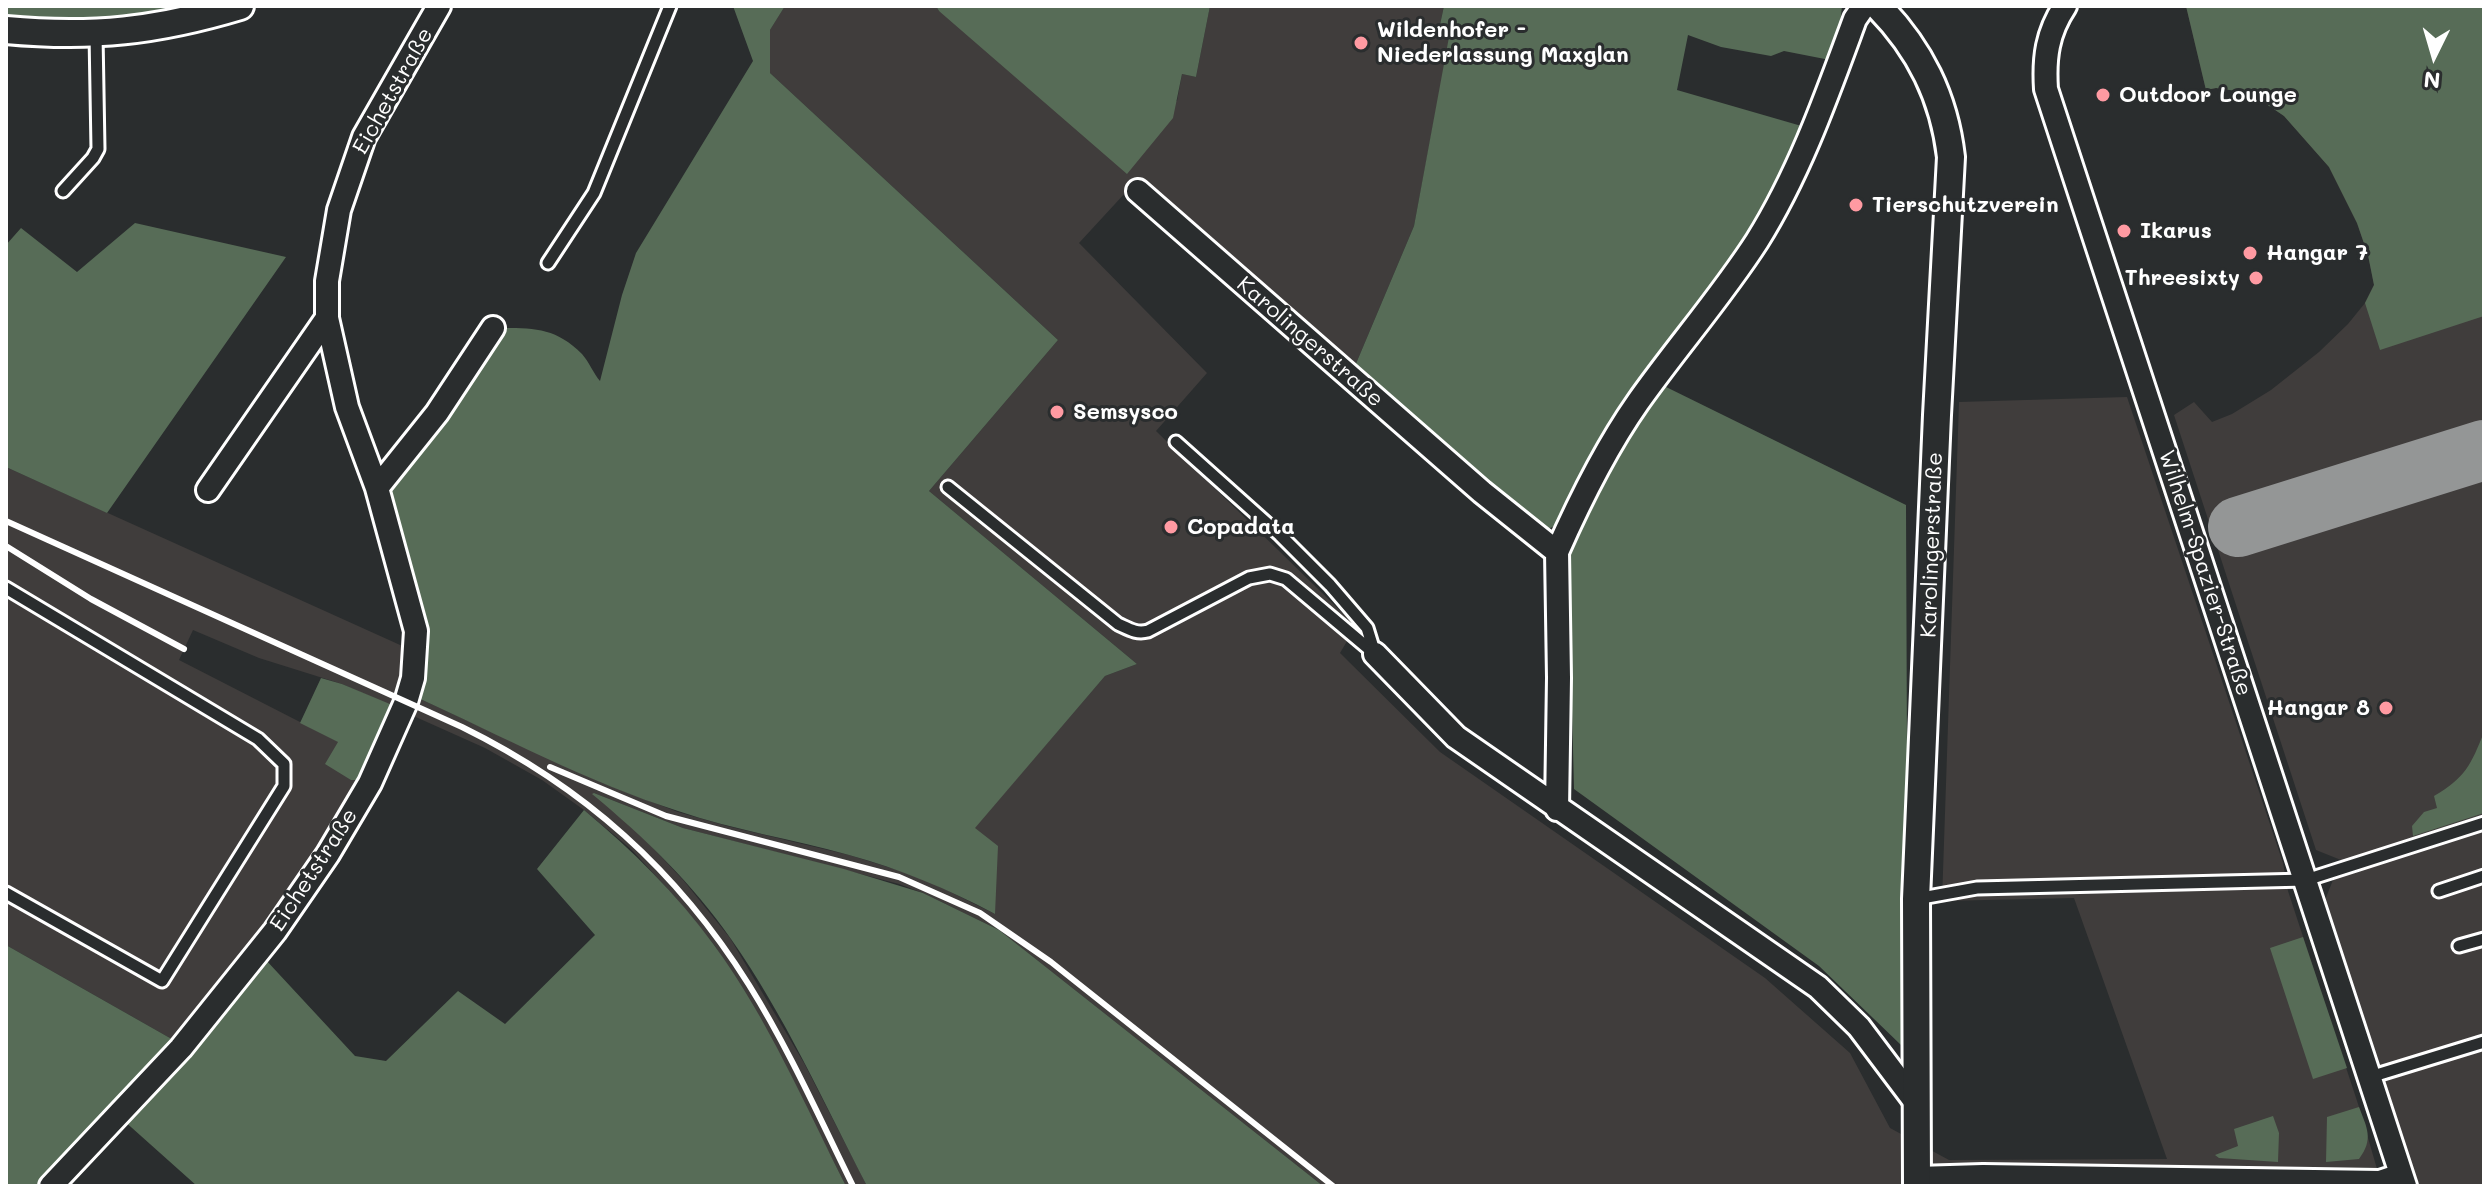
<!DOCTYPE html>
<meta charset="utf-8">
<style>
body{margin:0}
#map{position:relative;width:2490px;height:1192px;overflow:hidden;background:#2a2d2e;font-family:Mali,sans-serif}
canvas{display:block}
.frame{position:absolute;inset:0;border:8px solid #fff;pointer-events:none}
.north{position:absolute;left:2394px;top:16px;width:80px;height:80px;-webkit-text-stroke:6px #2a2d2e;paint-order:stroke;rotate:185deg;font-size:22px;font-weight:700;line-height:32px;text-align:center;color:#fff}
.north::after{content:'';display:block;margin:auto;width:28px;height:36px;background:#fff;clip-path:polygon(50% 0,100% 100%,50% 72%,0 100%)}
</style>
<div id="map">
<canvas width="2490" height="1192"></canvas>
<div class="frame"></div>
<div class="north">N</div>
</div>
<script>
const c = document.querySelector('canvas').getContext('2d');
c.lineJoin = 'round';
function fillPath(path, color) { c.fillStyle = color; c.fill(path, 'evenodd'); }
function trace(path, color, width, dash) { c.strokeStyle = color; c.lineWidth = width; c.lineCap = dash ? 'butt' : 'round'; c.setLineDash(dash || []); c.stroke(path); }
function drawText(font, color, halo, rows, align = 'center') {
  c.font = font + ' Mali,sans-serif'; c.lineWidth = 6; c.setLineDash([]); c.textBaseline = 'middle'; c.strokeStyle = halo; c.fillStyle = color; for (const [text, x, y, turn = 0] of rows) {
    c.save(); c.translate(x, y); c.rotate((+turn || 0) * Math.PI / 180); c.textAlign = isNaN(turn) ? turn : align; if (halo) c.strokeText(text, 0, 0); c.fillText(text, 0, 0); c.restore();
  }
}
const built = new Path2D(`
 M785 6H936L939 11 1177 101 1182 74 1196 77 1210 6H1444L1438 34 1450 37 1414 226 1355 366 1138 179 1079 243 1207 373 1156 431 1356 626 1340 653 1440 752 1765 978 1850 1053 1890 1128 1949 1160 2167 1159 2074 898 1942 901 1959 402 2127 397 2283 863 2288 891 2359 1107 2382 1186H1323L999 930 923 893 899 884 683 828 594 793 638 832 684 881 730 938 804 1063 867 1186H846L762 1022 715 946 674 896 631 849 584 810 542 780 485 748 342 684 259 658 193 630 179 660 339 742 361 780 297 887 177 1042 6 945V467L409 649 416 697 603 783 678 812 727 826 849 855 904 872 932 883 995 914 974 828 1105 676 1137 664 929 491 1058 340 770 73V30Z
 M2186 6H2484V1186H2418L2325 900 2341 860 2316 850 2174 415 2194 402 2212 422 2232 414 2271 390 2319 352 2348 324 2365 303 2374 285 2368 255 2357 223 2329 167 2284 116 2250 93 2216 88 2206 90Z`);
const green = new Path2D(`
 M6 6H193L194 9 83 24 6 20Z
 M733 6H785L770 30V73L1058 340 929 491 1137 664 1105 676 975 828 998 846 995 914C948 889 900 869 849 855 792 839 734 830 678 811 587 782 502 736 416 697L426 647 420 610 386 495 504 328C537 328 557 329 582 354 589 362 594 374 600 381L622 295 636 253 753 61Z
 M936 6H1210L1196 77 1182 74 1173 118 1127 174 939 11Z
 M1444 6H1842L1840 25 1830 60 1784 51 1771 56 1721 47 1688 35 1677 90 1805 127 1757 222 1651 371 1559 524 1546 530 1534 525 1355 366 1414 226 1449 37 1438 34Z
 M2186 6H2484V316L2380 350 2365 303 2374 285 2368 255 2357 223 2329 167 2284 116 2250 93 2216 88 2206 90Z
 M135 223 286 257 107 513 6 467V245L21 228 77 272Z
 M1660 384 1906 505 1907 755 1901 1045 1819 966 1574 789 1568 549 1585 504Z
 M321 678 342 684 397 707 361 780H351L325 764 338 742 300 723Z
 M2484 732V813L2413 836 2412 826 2424 812 2437 808 2434 796C2465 778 2471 765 2484 732Z
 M594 793 683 828 844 869 923 893 999 930 1037 960 1323 1186H867C824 1103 785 1016 731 939 693 884 644 837 592 794Z
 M584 810C632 850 677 894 714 945 768 1019 805 1105 846 1186H197L122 1119 265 959 355 1056 386 1061 458 991 505 1024 595 935 537 869Z
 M2303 937 2347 1068 2313 1079 2270 948Z
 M6 945 177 1042 39 1186H6Z
 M2359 1107C2367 1128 2374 1139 2359 1159L2326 1162 2327 1117Z
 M2273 1116 2279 1133 2278 1162 2219 1158 2215 1155 2238 1146 2234 1129Z`);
const taxiway = new Path2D(`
 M2238 527 2484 450`);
const service = new Path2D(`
 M63 191 93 158 98 149 96 34
 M548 263 594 193 670 6
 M1176 442 1280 535 1330 585 1367 628 1375 654
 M948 487 1118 624C1129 629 1136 634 1148 631L1249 578 1270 574 1286 579 1375 654
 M6 588 258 739 284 764V786L162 981 6 893
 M2439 891 2484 876
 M1916 899 1977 888 2306 880 2484 823
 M2459 946 2484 939
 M2370 1077 2484 1042`);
const minor = new Path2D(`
 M2065 6C2047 33 2044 58 2046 89L2405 1186
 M1138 191 1482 492 1557 552 1559 678 1557 809
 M377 488 437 413 493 328
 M208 490 327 318
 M1557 552C1580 500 1605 449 1638 402 1676 348 1721 297 1757 241 1800 172 1827 95 1855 19L1864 6
 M1375 654 1456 737 1818 987 1859 1027 1917 1104
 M1917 1178 1983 1176 2380 1182 2401 1175
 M51 1186 181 1048 275 931 328 854 370 783 406 702 413 678 416 631 377 488 347 407 327 318V281L339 210 364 137 439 6`);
const tertiary = new Path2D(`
 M1878 6C1920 49 1944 97 1951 157L1937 415 1916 899 1917 1186
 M6 30C92 38 157 31 240 6`);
const rail = new Path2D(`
 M6 521 462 727C584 787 677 870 749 985 789 1049 820 1119 853 1186
 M6 546 91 599 184 649
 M550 767 666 816 899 877 980 913 1051 962 1333 1186`);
const markers = [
 [1361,43,8,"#ff9aa2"],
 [2103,95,8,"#ff9aa2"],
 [1856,205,8,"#ff9aa2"],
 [2124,231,8,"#ff9aa2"],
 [2250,253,8,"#ff9aa2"],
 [2256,278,8,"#ff9aa2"],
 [1057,412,8,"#ff9aa2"],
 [1171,527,8,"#ff9aa2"],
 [2386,708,8,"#ff9aa2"]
];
const poiNames = [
 ["Wildenhofer -",1377,30],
 ["Niederlassung Maxglan",1377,55],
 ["Outdoor Lounge",2119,95],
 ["Tierschutzverein",1872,205],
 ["Ikarus",2140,231],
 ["Hangar 7",2266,253],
 ["Threesixty",2240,278,"right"],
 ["Semsysco",1073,412],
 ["Copadata",1187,527],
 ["Hangar 8",2370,708,"right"]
];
const streetNames = [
 ["Eichetstraße",393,91,-61],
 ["Karolingerstraße",1310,342,41],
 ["Karolingerstraße",1932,545,-88],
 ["Wilhelm-Spazier-Straße",2205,573,72],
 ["Eichetstraße",314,870,-57]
];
fillPath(built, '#403d3c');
fillPath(green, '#576c57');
trace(taxiway, '#949696', 60);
trace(service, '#fff', 17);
trace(minor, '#fff', 28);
trace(tertiary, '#fff', 32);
trace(service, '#2a2d2e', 11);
trace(minor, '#2a2d2e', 22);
trace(tertiary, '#2a2d2e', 26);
trace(rail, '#fff', 6);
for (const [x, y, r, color] of markers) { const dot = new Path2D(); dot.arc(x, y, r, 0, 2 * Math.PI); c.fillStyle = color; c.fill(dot); trace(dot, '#2a2d2e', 3); }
drawText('bold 22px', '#fff', '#2a2d2e', poiNames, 'left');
drawText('22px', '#fff', '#2a2d2e', streetNames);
</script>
